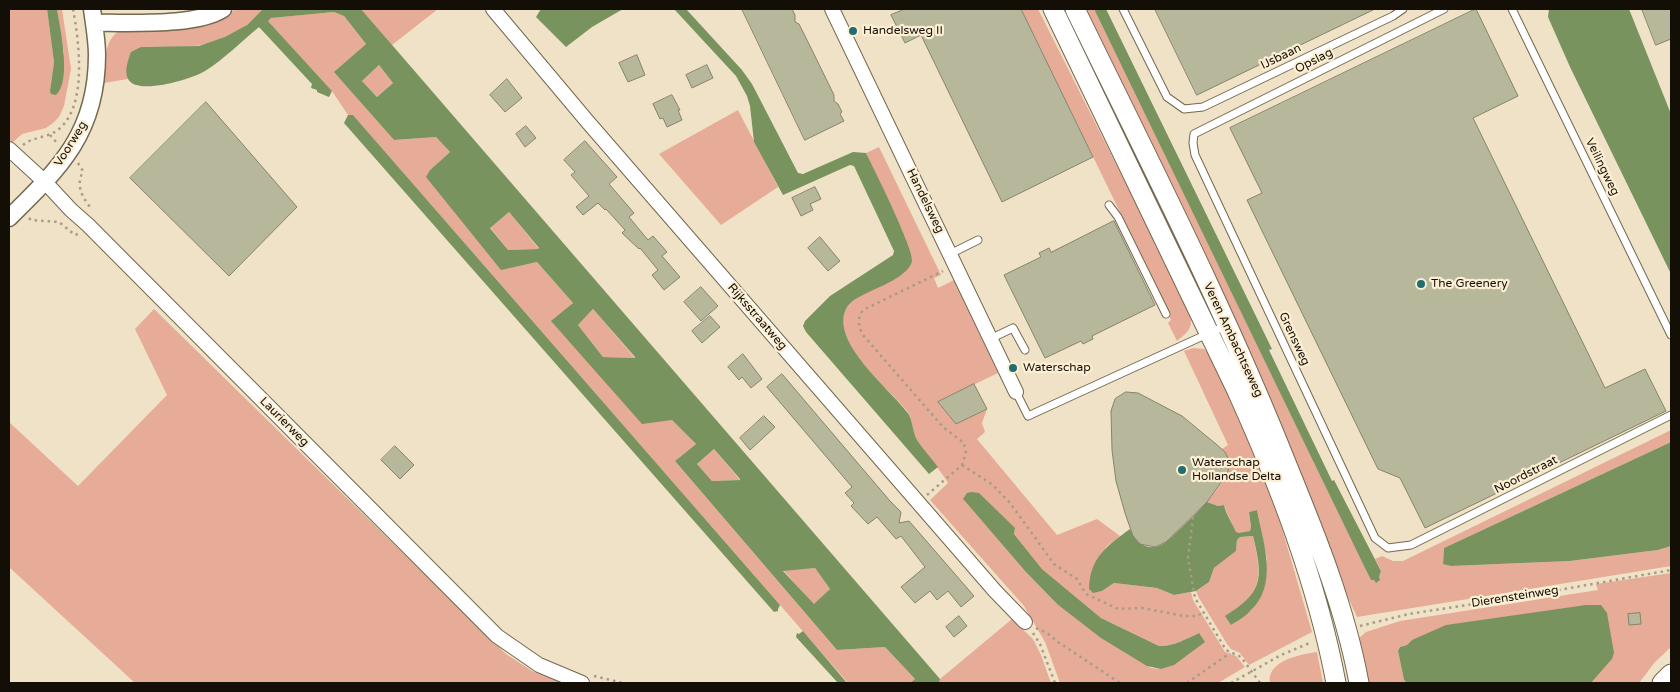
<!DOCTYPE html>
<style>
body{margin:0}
#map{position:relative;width:1680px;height:692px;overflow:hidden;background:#f0e2c7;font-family:"Varela Round",sans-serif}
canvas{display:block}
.frame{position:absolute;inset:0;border:10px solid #140f06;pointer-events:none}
</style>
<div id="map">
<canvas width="1680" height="692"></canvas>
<div class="frame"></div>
</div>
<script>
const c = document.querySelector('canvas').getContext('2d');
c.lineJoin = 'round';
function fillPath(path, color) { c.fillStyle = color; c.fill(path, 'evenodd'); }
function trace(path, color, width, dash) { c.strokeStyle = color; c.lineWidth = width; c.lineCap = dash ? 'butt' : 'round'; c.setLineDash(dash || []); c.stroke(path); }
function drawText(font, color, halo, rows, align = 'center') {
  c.font = font + ' "Varela Round",sans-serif'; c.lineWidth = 4.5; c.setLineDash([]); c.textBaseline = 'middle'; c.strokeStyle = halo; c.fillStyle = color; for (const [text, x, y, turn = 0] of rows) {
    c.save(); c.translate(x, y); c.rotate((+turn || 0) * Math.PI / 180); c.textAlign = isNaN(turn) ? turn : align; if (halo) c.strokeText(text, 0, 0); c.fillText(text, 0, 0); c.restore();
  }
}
const green = new Path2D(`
 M9 9H47L54 62 50 91 64 53 57 9H62L71 69 64 106 59 117 53 123 46 128 22 134 12 143 9 140Z
 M237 9H263C252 20 241 32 226 38 201 50 168 46 140 47L127 74 128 79 104 83C106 63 102 40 121 30L214 21Z
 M361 9H438L392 45Z
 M1021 9H1038L1139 210 1190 316C1194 329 1185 334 1177 341L1168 323 1171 320 1119 210Z
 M1081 9H1094L1371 580 1379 577 1381 570 1375 559 1382 556 1393 561H1403L1671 430V442L1444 548 1443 563 1451 566 1570 561 1658 550 1671 546V566L1357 617Z
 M334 12 344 16 366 44 335 72 394 140 436 137 450 152 430 170 501 269 537 262 573 303 552 322 672 420 696 444 675 461 837 650 885 647 915 679 910 683H848L353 115H348L332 91 268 21 270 18Z
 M379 65 393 83 377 97 362 81Z
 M738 110 778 187 721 225 659 154Z
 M879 147 941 275 934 278 938 288 954 280 998 373 938 402 956 424 987 409 982 423 985 432 977 439 1057 535 1097 519 1120 536 1106 547 1089 589 1093 592 1102 591 1114 583 1157 588 1174 595 1191 592 1193 600 1225 652 1236 656 1245 667 1218 683H1060L1045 642 1024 606 930 500 948 483C939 468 926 455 917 440 912 432 913 419 907 411 889 388 829 342 846 309 854 295 887 283 901 275L906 239 866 153ZM963 499 1015 528 1014 534 1042 569 1101 618 1159 646C1172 647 1186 639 1199 633L1161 669 1151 668 1057 604 1025 571Z
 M509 212 539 249 508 250 490 227Z
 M154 309 506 654 532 671 563 683H135L9 567V422L78 486 167 395 135 329Z
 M593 309 635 358 603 357 578 325Z
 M1193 348 1204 349 1210 355 1247 435 1279 518 1312 632 1249 665 1240 653 1231 649 1227 644 1199 598 1196 591 1209 582 1214 568 1236 551 1237 540 1240 537 1253 536C1262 578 1264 592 1226 616L1231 625 1250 611 1267 559 1257 510 1249 512 1251 528 1250 531 1239 534 1236 532C1232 522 1227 515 1224 505L1218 506 1207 502C1219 486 1238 468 1222 449L1228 445 1184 351Z
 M714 449 740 480 712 481 697 464Z
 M815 568 830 589 814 605 783 570Z
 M1671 573V647L1655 662 1639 683H1591L1612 659 1412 640 1407 645 1400 647 1398 651 1404 680 1407 683H1368L1359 638 1366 632 1400 621 1598 590 1596 584Z
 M1012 619 1033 639 1041 655 1051 683H939L940 679Z
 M1317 652 1323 683H1270C1266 661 1301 654 1317 652Z`);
const water = new Path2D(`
 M47 9H57C60 28 72 81 56 95L51 94 50 91 54 62Z
 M263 9H361L940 679 939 683H910L915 679 885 647 837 650 675 461 696 444 672 420 642 424 551 321 573 303 537 262 501 270 426 177 430 170 450 152 436 137 394 140 334 72 366 44 344 16 334 12 271 18 268 21 332 91 329 97 317 92V90L311 88 312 84 259 27C243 40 222 61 205 71 192 79 137 96 128 79 124 71 128 60 131 52L141 47 199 46 225 37 247 25ZM379 65 393 83 377 97 362 81ZM509 212 539 248 538 249 508 250 490 228ZM593 309 635 357V358L603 357 578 325ZM714 449 740 479V480L712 481 697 464ZM815 568 830 589 814 604 783 571Z
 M541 9H623L592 27 566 47 536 17Z
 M674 9H686L742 70 752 84 798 173 803 174 853 152 866 153C874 169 914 249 912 261 909 276 879 287 867 293 859 297 850 301 846 309 830 342 889 388 907 412 913 419 912 431 917 440 923 449 931 458 938 467L929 474 806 332 803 326 805 321 830 296 893 255 894 251 854 166 850 165 783 195 754 142 750 106 747 96 736 76Z
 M1094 9H1106L1272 349 1269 350 1332 481 1334 480 1381 571 1379 577 1380 580 1376 583 1374 580H1371L1364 566Z
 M1549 9H1629L1671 114V274L1570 67 1548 17Z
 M348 115H353L780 605 778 609V611L774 612 344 123Z
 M1671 442V546L1658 550 1570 561 1451 566 1443 564 1444 548Z
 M971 492 979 493 1015 528 1014 534 1042 569 1101 618 1159 646C1172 647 1186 639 1199 633L1205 642 1174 665 1161 669 1147 666 1101 638 1057 604 1025 571 963 499 967 493Z
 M1207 502 1218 506 1224 505C1226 515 1232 522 1236 532L1239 533 1250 531 1251 527 1249 512 1257 510C1263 542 1279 585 1250 611 1245 617 1237 621 1231 625L1225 616C1264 592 1263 578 1253 536L1240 537 1237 540 1236 551 1214 568 1209 582 1196 591 1174 595 1157 588 1114 583 1102 591 1093 593 1089 589C1090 557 1107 546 1130 529 1135 541 1146 552 1161 545 1168 542 1173 535 1179 530 1188 521 1198 512 1207 502Z
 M1586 605H1601L1607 613 1614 653 1612 659 1591 683H1407L1404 680 1398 651 1400 647 1407 645 1412 640 1446 625Z
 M803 631 847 683H848H838L796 637 797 633 799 634Z`);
const building = new Path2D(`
 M742 9H792L795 15V22L799 24 808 42 834 95V101L838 104 842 112 840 114 844 121 805 140Z
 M905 9H1021L1093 157 1002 202 921 35 905 43 891 15Z
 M1155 9H1375L1197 95Z
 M1476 9 1518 96 1473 118 1605 388 1645 369 1666 411 1425 528 1400 478 1378 469 1247 200 1262 193 1230 128Z
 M1642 9H1671V39L1656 45Z
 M637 55 645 75 628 82 619 63Z
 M707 65 713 78 692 88 686 75Z
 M507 79 522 98 505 112 490 95Z
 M672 95 680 110H678L682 120 667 127 663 118 660 119 653 104Z
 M206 102 297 207 229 276 130 178Z
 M526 126 536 138 525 147 516 134Z
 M585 141 617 177 609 184 634 213 629 217 648 240 653 236 667 252 662 256 680 277 664 290 652 275 658 270 640 248 639 249 622 233 625 230 606 209 605 210 598 203 583 215 576 207 589 196 571 175 575 172 564 160Z
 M815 187 821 199 810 204 813 210 801 216 792 198Z
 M1114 221 1155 305 1092 336 1093 339 1083 344 1081 341 1045 358 1004 275 1041 257 1039 253 1049 248 1051 252Z
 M820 237 840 261 828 271 808 248Z
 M701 287 718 306 701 321 684 302Z
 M710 316 720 327 702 343 692 331Z
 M743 354 762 379 751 388 742 377 739 380 728 367Z
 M782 374 890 501 901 512 899 523 909 521 974 596 961 607 948 591 937 600 930 591 915 603 901 587 925 567 901 536 896 539 877 517 868 524 851 506 854 503 845 493 852 487 767 387Z
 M974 384 987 409 956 424 938 402Z
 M1126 392 1138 393 1182 416 1216 444 1225 452 1229 460V468L1227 474 1207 502 1166 542 1155 547 1140 544 1133 536 1125 513 1116 481 1112 450 1111 411 1115 399Z
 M764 416 775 427 750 450 740 438Z
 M395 446 414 465 400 479 381 460Z
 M1640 613 1641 624 1629 625 1628 614Z
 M959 616 967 626 954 637 946 627Z`);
const path = new Path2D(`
 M50 135 58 144
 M23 145C32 137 47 138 58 130 88 106 79 42 73 9
 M78 163 83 171C76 185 81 195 90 207
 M29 218 31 220 59 222 75 235 78 234
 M962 465 993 485 1010 503 1054 564 1077 579 1086 594 1118 609 1143 608 1183 616H1197L1204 612
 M927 495 962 465 966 453 964 443 943 427 863 335C858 326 857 319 863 310L943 271
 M1193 517 1188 558 1195 598 1226 650 1241 657 1260 683
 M1360 626 1409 614 1525 596 1671 570
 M1036 628 1047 633 1058 642 1120 683
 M1033 633 1040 644 1055 683
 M594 676 623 683
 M1187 683 1230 653
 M1231 683 1281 655 1312 642`);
const service = new Path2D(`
 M1123 9 1167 97 1184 109 1203 107 1393 16 1403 9
 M1444 9 1194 134 1193 143 1195 155 1375 538 1388 548 1411 545 1671 415
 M1512 9 1671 335
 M1109 205 1118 217 1166 314
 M950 254 978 240
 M990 339 1013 328 1025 350
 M1016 392 1028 416 1227 325`);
const minor = new Path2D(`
 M493 9 587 121 995 591 1025 622
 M832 9 1016 392
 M9 149 45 182 71 210 88 225 497 636 539 665 582 683`);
const tertiary = new Path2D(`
 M94 23C128 22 195 27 223 9
 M9 218C61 167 97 132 97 55 97 40 94 24 92 9`);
const secondary = new Path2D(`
 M1053 9 1237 391C1279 484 1317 582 1336 683
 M1075 9C1148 159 1225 309 1287 465 1316 536 1345 607 1359 683
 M1662 683 1671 674`);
const markers = [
 [853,31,5,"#216d6f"],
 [1421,284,5,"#216d6f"],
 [1013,368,5,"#216d6f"],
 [1182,470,5,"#216d6f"]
];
const poiNames = [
 ["Handelsweg II",863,31],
 ["The Greenery",1431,284],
 ["Waterschap",1023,368],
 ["Waterschap",1192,463],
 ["Hollandse Delta",1192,477]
];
const streetNames = [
 ["IJsbaan",1281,57,-26],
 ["Opslag",1314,61,-27],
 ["Voorweg",71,144,-58],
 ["Veilingweg",1602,167,64],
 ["Handelsweg",925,201,64],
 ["Rijksstraatweg",757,317,49],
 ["Grensweg",1294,339,65],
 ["Veren Ambachtseweg",1233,340,65],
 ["Laurierweg",284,422,45],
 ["Noordstraat",1526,475,-27],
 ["Dierensteinweg",1515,597,-9]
];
fillPath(green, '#e7ac98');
fillPath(water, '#78935e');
fillPath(building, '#b7b79b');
trace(building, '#848469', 1);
trace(service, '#74684f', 9);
trace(minor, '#74684f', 16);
trace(tertiary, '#74684f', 19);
trace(secondary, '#74684f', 21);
trace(path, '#a79c87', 2.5, [2.5, 4]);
trace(service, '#fff', 7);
trace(minor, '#fff', 14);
trace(tertiary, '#fff', 16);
trace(secondary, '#fff', 19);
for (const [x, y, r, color] of markers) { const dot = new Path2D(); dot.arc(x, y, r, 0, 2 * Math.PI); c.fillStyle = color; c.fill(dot); trace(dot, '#fdefd4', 2); }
drawText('12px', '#140f06', '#fdefd4', poiNames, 'left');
drawText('12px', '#140f06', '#fdefd4', streetNames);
</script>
